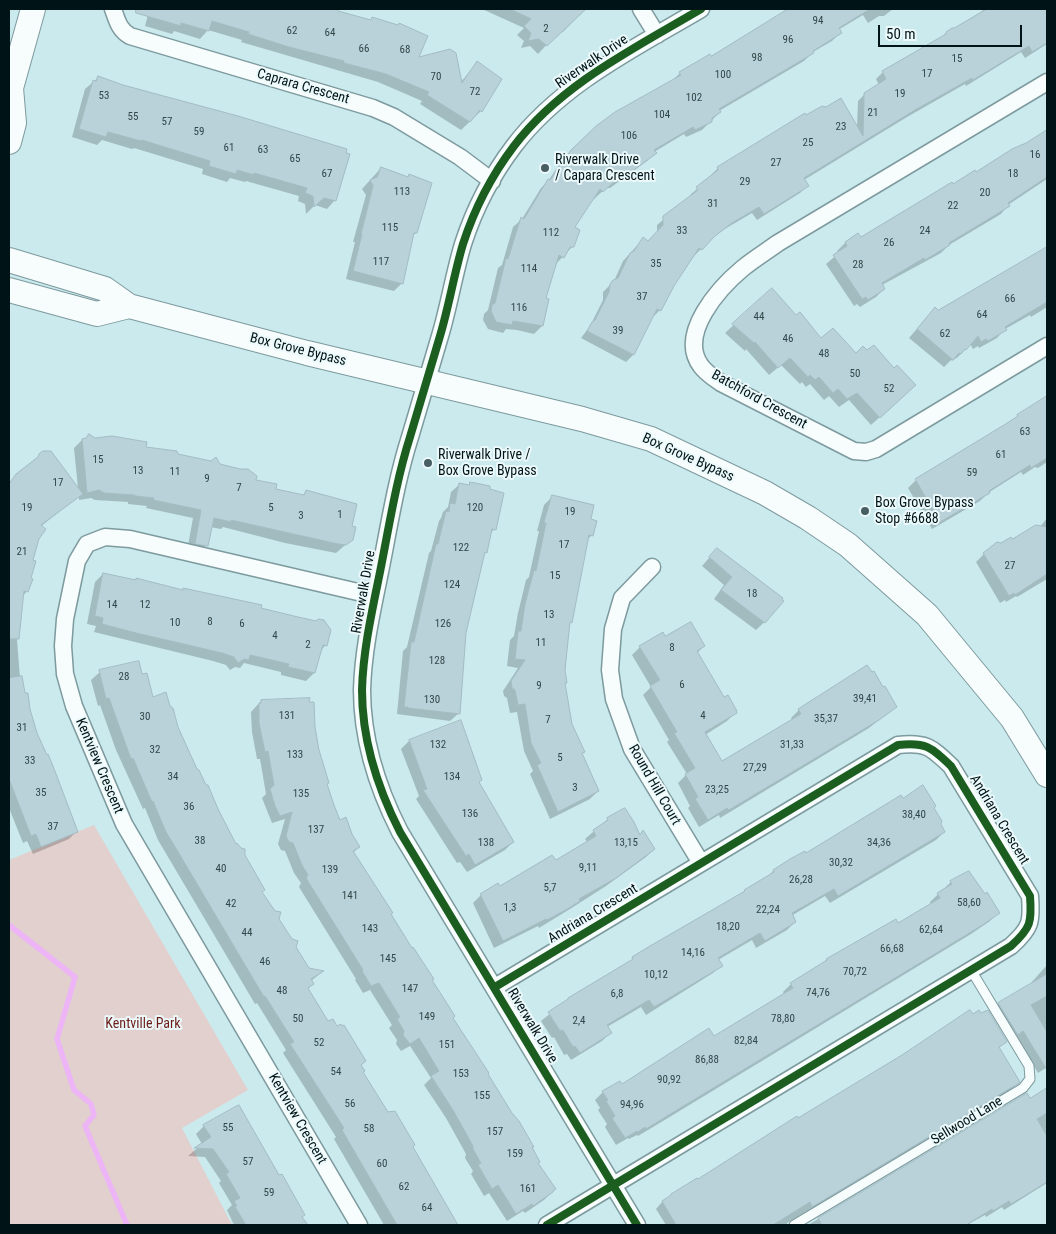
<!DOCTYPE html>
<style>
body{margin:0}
#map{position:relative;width:1056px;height:1234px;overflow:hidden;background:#cbeaee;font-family:"Roboto Condensed",sans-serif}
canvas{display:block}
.frame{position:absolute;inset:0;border:10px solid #001417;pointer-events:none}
.scale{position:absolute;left:878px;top:25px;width:144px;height:22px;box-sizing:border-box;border:2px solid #001417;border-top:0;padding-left:6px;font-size:15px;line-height:18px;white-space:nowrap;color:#001417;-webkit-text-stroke:4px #ecf9fb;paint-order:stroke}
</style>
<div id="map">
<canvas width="1056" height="1234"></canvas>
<div class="frame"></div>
<div class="scale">50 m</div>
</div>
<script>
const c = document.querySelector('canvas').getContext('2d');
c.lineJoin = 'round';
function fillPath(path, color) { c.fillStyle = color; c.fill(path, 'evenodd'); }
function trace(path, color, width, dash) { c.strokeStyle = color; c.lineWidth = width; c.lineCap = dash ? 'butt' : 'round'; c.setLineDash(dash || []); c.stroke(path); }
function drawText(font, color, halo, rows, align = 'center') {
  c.font = font + ' "Roboto Condensed",sans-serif'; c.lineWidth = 4; c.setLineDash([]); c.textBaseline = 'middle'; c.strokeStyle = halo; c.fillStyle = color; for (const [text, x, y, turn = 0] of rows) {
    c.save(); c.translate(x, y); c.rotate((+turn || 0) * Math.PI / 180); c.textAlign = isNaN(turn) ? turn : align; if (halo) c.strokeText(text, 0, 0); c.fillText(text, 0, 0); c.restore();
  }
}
const green = new Path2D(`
 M94 825 248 1090 182 1128 232 1225H10L9 1219V860Z`);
const shadow = new Path2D(`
 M151 9H338L337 12 460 83 477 63 481 111 461 130 420 104 422 101 378 82 241 42 242 40 208 30 200 39 174 31 172 34 145 26 149 11Z
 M482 9H585L563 32 562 31 552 39 538 54 530 46 521 48 524 41 517 35 524 28Z
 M792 9H893L884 16H879L868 23 863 15 838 30 840 33 832 41 813 52 804 61 719 111 720 112 702 130 686 137 684 134 654 152 655 153 647 161 610 188H606L594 199 593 198 573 228V246L554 266 544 299 547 300 542 326 534 334 517 330 506 329 503 333 488 329 483 320 484 314 488 310 498 268 502 265 513 227 522 219 541 188 548 181 563 159 571 151 672 81 680 73 711 58Z
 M984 9H1047V44L1025 58 1021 52 966 86 965 84 907 117 804 180 807 186 800 193 757 220 752 213 723 230 709 241 694 256 693 255 673 285 660 310 653 317H652L633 355 626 362 581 338 590 326 603 300V292L614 281 623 261 643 239 648 242 657 233V225L691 197 690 195 711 177V175L718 168 857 128 858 101 865 94 879 85 876 79 883 72 941 38 946 33 980 13Z
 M98 78 335 200 327 209 315 205 306 214 305 204 298 201 299 196 246 181 245 182 230 178 227 182 202 174 203 169 134 148 132 149 102 140 97 145 72 137 85 89Z
 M1047 129V179L1008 205 1001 214 949 245 941 253 882 285 884 289 876 297 860 307 857 304 854 306 826 264 839 253 837 251 845 243 858 235 860 239 976 173 1041 135Z
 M381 168 407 178 409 176 416 233 412 236 402 283 394 291 346 279 355 242H353L366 195 362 189Z
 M1047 248V307L1031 317 1030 315 1005 329 997 338 979 348 978 346 973 349 970 344 958 357 952 361 951 360 944 367 909 338 927 317 1004 275Z
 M772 289 796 317 821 340 894 369 906 393 871 425 849 400 839 407 829 396 824 400 810 384 806 387 802 382 800 384 781 365 769 375 746 349 745 351 725 333Z
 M1047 397V462L1038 468 1035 467 1023 475 1021 472 988 493 980 501 932 529 908 488 916 480 1005 426Z
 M94 439 178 455 219 465 275 490 302 496 306 492 350 527 352 539 336 553 285 543 223 527 221 529 210 527 206 545 198 554 187 551 193 518 146 508 147 506 128 504V502L95 500 91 498 79 500V496L40 527 31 561 27 591 23 596 17 640 20 678 36 733 77 831 69 839 33 854 27 841 23 843 9 808V483L40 455 78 488 74 448 82 440Z
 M470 483 495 529 490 533 486 552 483 556 464 633 459 713 450 721 397 714 403 651 407 647 429 553 431 551 439 521 441 518 443 512 448 507 451 492 460 484 468 486Z
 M552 497 590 520 592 535 587 540 571 622 568 625 564 684 571 724 581 754 598 791 590 799 550 819 530 774 533 771 524 751 517 712 510 713 507 698 504 696 503 691 518 668 507 666 510 640 514 636 518 613 526 580 529 577 539 531H537L544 505Z
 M1047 518V579L1017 597 1016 596 1006 602 1005 600 1000 603 976 562 984 554 1040 527Z
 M717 549 782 601 773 614 756 630 714 599 724 585 702 566Z
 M103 574 182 591 184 589 259 609 326 645 320 651 314 673 306 681 281 675V672L244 663 240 668 235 667 230 670 226 665 213 661 94 632 96 626 87 624 95 582Z
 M662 634 664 637 704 646 697 653 724 699 735 713 727 721 705 735 722 762 793 721 791 718 799 710 896 706 869 728 720 818 719 815 699 827 688 808 690 806 678 783 687 774 667 742 669 740 643 695 651 687 632 655 640 647Z
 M100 672 141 675 152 699 176 727 235 845 244 855 261 892 308 969 322 972 311 981 313 984 307 990 328 1023 360 1066 362 1073 387 1113 412 1147 457 1225H384L334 1139 336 1137 283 1053 286 1050 257 1003 255 1004 158 840 145 808 143 809 116 750 100 705 98 706 91 680Z
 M261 701 314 727 326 785 339 821 351 834 359 847 353 853 531 1148 552 1192 544 1200 525 1213 523 1211 507 1221 489 1193 484 1196 471 1174 473 1171 465 1158 466 1154 446 1118 424 1085 431 1078 410 1046 401 1051 396 1044 397 1040 389 1028 392 1025 370 990 363 993 355 980 356 979 299 887 301 883 294 873 285 851 281 850 278 844 285 819 272 823 262 798 266 794 260 759H257L252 732 251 712Z
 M409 741 478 783 513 842 505 850 467 872 460 862 457 863 416 799 419 796 401 749Z
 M902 800 932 808 944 832 936 840 830 903 825 896 791 916 795 922 787 930 756 948 752 940 718 960 721 965 713 973 646 1015 641 1007 607 1027 610 1033 602 1041 571 1060 567 1054 564 1055 554 1037 552 1038 541 1021 568 999 741 895 766 878 773 871 805 853 806 855Z
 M608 819 639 836 654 849 646 857 606 886 570 909 539 928 538 926 494 948 473 903 481 895 555 862 588 843 585 839Z
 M968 872 998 912 990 921 971 934 663 1121 638 1136 637 1135 629 1139 628 1138 616 1145 605 1127 607 1124 598 1110 600 1108 595 1100 603 1092 622 1085 714 1037 784 994 783 992 791 984 820 966 826 960 895 920 898 925 931 905 930 902 951 882Z
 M1047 965V1067L1038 1073 1016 1037 992 1011 999 1004 1032 984 1031 983Z
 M1005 1041 998 1049 1018 1082 1010 1090 787 1223V1225H666L656 1209 662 1202 796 1118 797 1120Z
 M1047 1090V1183L1004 1210 1002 1207 986 1217 985 1215 967 1225H808L1026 1095 1029 1100Z
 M204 1126 301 1217 306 1225H234L227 1210 232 1205 219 1183 221 1181 205 1157 188 1156 202 1144 196 1134Z`);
const stream = new Path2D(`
 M9 925 75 977 57 1039 74 1090 91 1104 94 1115 85 1126 127 1225`);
const building = new Path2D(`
 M136 9H339L338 11 371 20 372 17 398 25 399 23 428 36 419 57 450 49 456 53 462 83 477 61 502 79 482 112 480 110 470 122 427 95 429 92 386 74 344 63V61L289 47 248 34 249 32 212 21 209 31 181 23V26L136 13Z
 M510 9H586L547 46 539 39 528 41 531 33 524 26 531 19Z
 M788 9H870L839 28 842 33 813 51 814 53 719 109 721 112 712 118V122L695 130 693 127 654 150 657 153 620 180H616L603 192 600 189 575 227 580 230 574 247H570L564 258 559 255 546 298 549 299 543 326 513 321 512 325 496 322 491 311 492 305 495 303 506 258 508 259 521 217 524 219 548 179 550 180 571 150 596 126 615 112 681 75 679 72 710 54 711 56Z
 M987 9H1047V43L1032 52 1029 46 973 80 972 78 915 110 804 178 809 186 764 214 759 207 732 223 715 236 702 250 699 248 674 286 661 311 657 309 634 355 587 331 592 322 595 320 609 292 610 284 613 280 618 278 630 253 634 251 643 237 648 241 663 225V216L698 190 696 187 718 170 717 167 805 113 806 115 822 106 826 107 841 98 863 136 864 93 886 79 882 71 946 34V32L952 28H954Z
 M98 76 123 85 238 116 347 149 346 153 350 154 336 201 324 198 314 207 313 196 305 193 307 188 254 173V175L237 170 236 174 209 166 210 161 142 140 141 141 108 132 106 137 79 129 93 80 96 81Z
 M1047 130V177L1008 203 1010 206 949 243 950 245 925 260 924 258 882 283 885 289 868 300 866 297 862 299 833 255 847 246 845 242 858 233 861 237 952 182 953 184 975 170 976 172 1012 149 1026 143Z
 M381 167 408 177 409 174 432 183 417 233H414L403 284 353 271 362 234H361L373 186 370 180 377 177Z
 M1047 247V302L1005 327 1007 330 988 341 986 339 981 342 978 336 966 350 965 349 961 354 959 353 953 360 917 329 935 307 938 310Z
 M772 288 796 315 800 312 821 338 833 328 856 353 863 346 867 350 874 345 894 368 897 365 916 385 880 418 857 393 847 399 838 389 833 393 819 377 815 380 810 375 808 377 790 358 778 368 755 342 754 343 732 324Z
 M1047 396V458L1031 468 1030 465 989 491 990 493 940 522 915 479 1004 425 1018 416 1017 415Z
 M89 434 95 438 112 436 147 442 146 447 177 451 178 454 211 461 216 457 220 464 240 469H248L257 476 256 480 277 484 276 489 304 495 306 490 357 504 352 526 356 527 353 540 346 545 338 544 231 520V522L214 518 208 546 195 544 201 510 153 500 154 498 135 496V495L104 493 99 490 87 493 82 439 86 438Z
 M43 451H51L83 494 41 525 46 529 39 539 33 560 36 561 31 578 33 579 28 592 24 591 19 639H9V484L16 474 38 457 39 454Z
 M470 482 490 486V489L504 493 496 530 492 529 487 553 485 552 466 633 460 714 408 708V707H404L411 642H414L436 544H438L446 511 449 512 450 503 455 504 459 483 469 485Z
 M552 495 594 505 591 519 597 521 593 536 589 535 572 623 570 622 565 670 567 683H565L572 724 585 752 582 753 599 791 558 812 537 765 541 763 531 743 525 704 518 705 515 690 512 688 511 681 525 660 515 659 518 631H521L525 604 534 570 536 571 546 523H544Z
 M1036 525 1047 527V574L1015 595 1014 593 1009 596 983 553 997 542 1001 543 1011 537 1012 539Z
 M717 548 783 598 782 600 784 601 765 623 721 590 732 577 709 557Z
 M103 573 136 580V578L183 590V588L262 605 261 608 298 617 316 621 318 619 324 620 331 630 327 646 323 645 315 673 288 667 289 664 250 655 249 660 244 659 238 663 234 657 222 653 132 632 102 624 103 618 95 616Z
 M691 622 705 646 697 651 724 697 728 695 737 711H736L737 713 705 732 722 761 801 714 798 709 867 665 872 672 874 671 883 687 885 686 897 707 879 720 729 810 727 808 708 820 695 799 698 797 685 774 695 768 674 733 677 732 650 686 660 680 639 646 663 632 665 636Z
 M139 661 142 674 147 673 153 697 166 692 170 706 173 708 178 727 197 769 199 770 206 785H208L218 809 236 844 237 843 241 848 245 849V855L265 890 262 892 275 911 281 912 279 919 292 939 298 941 296 947 309 968 324 971 311 979 314 984 308 988 328 1021 333 1019 337 1026 341 1024 342 1026 344 1025 366 1061 361 1065 365 1071 363 1072 388 1112 395 1111 415 1145 413 1147 458 1225H397L342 1130 344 1128 290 1044 294 1042 265 996 264 997 177 850 166 832 153 801 152 802 133 758 131 759 109 698 106 699 99 670Z
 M22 676 25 693H28L30 709 37 733 47 755 48 754 53 766 78 832 41 847 36 834 31 836 9 779V678Z
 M310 698 309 702H314L315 727 319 750 329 783 327 784 334 805 340 820 346 817 352 834 360 847 353 851 393 913 391 914 412 948 413 947 434 979 432 980 455 1016 453 1018 489 1073 488 1074 512 1113 519 1121 534 1147H532L540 1162 538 1163 556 1189 553 1191V1192L533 1206 532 1204 516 1214 498 1185 492 1189 478 1165 481 1163 473 1149V1146L453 1110 431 1076 439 1071 419 1038 410 1044 403 1035 404 1031 397 1019 400 1017 379 983 371 986 362 971 363 970 306 878 308 875 302 865 293 843 289 842 286 836 292 812 280 816 275 806 270 789 274 785 268 751 265 752 259 723V703H261V700Z
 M461 720 482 780 479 782 514 842 475 865 469 854 466 856 423 790 427 789 409 740Z
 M923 785 936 806 934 808 942 821 941 824 945 832 838 896 834 889 792 913 796 922 765 941 760 933 718 958 723 966 654 1007 649 1000 607 1025 612 1033 580 1053 575 1046 573 1047 563 1030 560 1031 548 1012 568 999V998L633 959 632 957 650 946 745 891 744 890 774 872 773 870 790 859 805 851 806 853 901 795 903 798Z
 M625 808 634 822 640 835 643 830 655 849 616 878 579 899 580 901 569 908 547 920 546 919 503 941 480 894 498 883 500 886 552 855 556 860 596 836 593 830 608 820 607 818Z
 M969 871 985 894 987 892 1000 913 981 926 672 1113 646 1129 645 1127 638 1132 637 1131 625 1138 612 1118 615 1116 606 1101 608 1100 602 1091 620 1081 622 1084 709 1028 714 1036 793 988 790 983 827 960 826 959 896 919 898 923 940 898 937 893 952 884 950 881Z
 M1047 974V996L1031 1005 1047 1032V1070L1023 1031 1018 1035 998 1003Z
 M970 1010 973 1014 979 1010 981 1013 988 1010 1007 1042 999 1047 1020 1082 1019 1083 812 1207 810 1202 773 1225H676L662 1201 671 1195V1194L697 1178 698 1179 797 1116 798 1118 902 1055Z
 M1047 1088V1113L1037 1119 1047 1136V1182L1026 1195 1011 1204 1009 1201 993 1211 992 1209 966 1225H822L818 1218 1027 1093 1030 1098Z
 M239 1105 279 1175 282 1174 305 1215 302 1217 308 1225H246L235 1207 237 1206 234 1201 240 1198 226 1174 229 1172 213 1149 194 1148 211 1137 203 1125Z`);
const lane = new Path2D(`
 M794 1225 1023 1088 1030 1079 1029 1066 971 970`);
const street = new Path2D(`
 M113 9C117 20 119 30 130 36L373 108 394 117 460 157 492 181
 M641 9 657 35
 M1047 82 778 243C767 251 754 259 743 268 720 287 677 334 701 366 706 373 714 378 721 383L854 451 866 452 876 449 1047 346
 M652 567 622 598 613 629 610 670 614 699 632 749 701 863
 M495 987 898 745C926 742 931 747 951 766L1030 896C1032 922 1031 928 1011 946L547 1225
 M359 1225 124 824 74 706 65 674 63 646 65 619 77 561 87 544 105 537 130 539 375 596
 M637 1225 400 832C377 787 362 741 362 690 363 651 372 611 380 572 389 527 396 481 410 437 420 403 430 370 440 336 449 306 454 274 463 244 474 210 492 175 514 146 561 84 635 48 701 9`);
const secondary = new Path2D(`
 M9 142 14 123 11 88 33 9
 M9 260 105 289 129 306 307 353 582 419 651 439 765 493 808 518 848 545 927 615 1012 718 1047 775
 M9 290 97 314 129 306`);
const cycleway = new Path2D(`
 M495 987 898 745C926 742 931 747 951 766L1030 896C1032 922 1031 928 1011 946L547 1225
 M637 1225 400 832C377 787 362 741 362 690 363 651 372 611 380 572 389 527 396 481 410 437 420 403 430 370 440 336 449 306 454 274 463 244 474 210 492 175 514 146 561 84 635 48 701 9`);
const markers = [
 [545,168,5,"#475f62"],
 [428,463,5,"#475f62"],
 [865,511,5,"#475f62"]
];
const numberNames = [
 ["94",818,21],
 ["2",546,29],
 ["62",292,31],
 ["64",330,33],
 ["96",788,40],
 ["66",364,49],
 ["68",405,50],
 ["98",757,58],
 ["15",957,59],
 ["17",927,74],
 ["100",723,75],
 ["70",436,77],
 ["72",475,92],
 ["19",900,94],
 ["53",104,96],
 ["102",694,98],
 ["21",873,113],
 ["104",662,115],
 ["55",133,117],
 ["57",167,122],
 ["23",841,127],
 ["59",199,132],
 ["106",629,136],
 ["25",808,143],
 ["61",229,148],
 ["63",263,150],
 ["16",1035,155],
 ["65",295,159],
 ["27",776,163],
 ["67",327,174],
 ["18",1013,174],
 ["29",745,182],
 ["113",402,192],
 ["20",985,193],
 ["31",713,204],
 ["22",953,206],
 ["115",390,228],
 ["33",682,231],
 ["24",925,231],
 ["112",551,233],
 ["26",889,243],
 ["117",381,262],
 ["35",656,264],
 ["28",858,265],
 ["114",529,269],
 ["37",642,297],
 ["66",1010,299],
 ["116",519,308],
 ["64",982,315],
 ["44",759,317],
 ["39",618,331],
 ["62",945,334],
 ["46",788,339],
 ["48",824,354],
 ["50",855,374],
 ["52",889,389],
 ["63",1025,432],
 ["61",1001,455],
 ["15",98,460],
 ["13",138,471],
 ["11",175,472],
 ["59",972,473],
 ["9",207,479],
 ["17",58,483],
 ["7",239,488],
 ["19",27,508],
 ["5",271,508],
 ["120",475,508],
 ["19",570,512],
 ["1",340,515],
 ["3",301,516],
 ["17",564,545],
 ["122",461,548],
 ["21",22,552],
 ["27",1010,566],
 ["15",555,576],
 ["124",452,585],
 ["18",752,594],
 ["14",112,605],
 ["12",145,605],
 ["13",549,615],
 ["8",210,622],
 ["10",175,623],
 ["6",242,624],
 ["126",443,624],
 ["4",275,636],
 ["11",541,643],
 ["2",308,645],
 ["8",672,648],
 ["128",437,661],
 ["28",124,677],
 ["6",682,685],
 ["9",539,686],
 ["39,41",865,699],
 ["130",432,700],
 ["131",287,716],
 ["4",703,716],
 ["30",145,717],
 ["35,37",826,719],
 ["7",548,720],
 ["31",22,728],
 ["132",438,745],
 ["31,33",792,745],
 ["32",155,750],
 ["133",295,755],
 ["5",560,758],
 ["33",30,761],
 ["27,29",755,768],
 ["34",173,777],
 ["134",452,777],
 ["3",575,788],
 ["23,25",717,790],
 ["35",41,793],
 ["135",301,794],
 ["36",189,807],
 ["136",470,814],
 ["38,40",914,815],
 ["37",53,827],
 ["137",316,830],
 ["38",200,841],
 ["138",486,843],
 ["13,15",626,843],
 ["34,36",879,843],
 ["30,32",841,863],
 ["9,11",588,868],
 ["40",221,869],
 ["139",330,870],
 ["26,28",801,880],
 ["5,7",550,888],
 ["141",350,896],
 ["58,60",969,903],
 ["42",231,904],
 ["1,3",510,908],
 ["22,24",768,910],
 ["18,20",728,927],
 ["143",370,929],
 ["62,64",931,930],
 ["44",247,933],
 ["66,68",892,949],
 ["14,16",693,953],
 ["145",388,959],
 ["46",265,962],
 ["70,72",855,972],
 ["10,12",656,975],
 ["147",410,989],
 ["48",282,991],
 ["74,76",818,993],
 ["6,8",617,994],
 ["149",427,1017],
 ["50",298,1019],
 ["78,80",783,1019],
 ["2,4",579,1021],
 ["82,84",746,1041],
 ["52",319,1043],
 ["151",447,1045],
 ["86,88",707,1060],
 ["54",336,1072],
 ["153",461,1074],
 ["90,92",669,1080],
 ["155",482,1096],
 ["56",350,1104],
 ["94,96",632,1105],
 ["55",228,1128],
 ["58",369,1129],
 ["157",495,1132],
 ["159",515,1154],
 ["57",248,1162],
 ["60",382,1164],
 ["62",404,1187],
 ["161",528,1189],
 ["59",269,1193],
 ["64",427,1208]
];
const streetNames = [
 ["Riverwalk Drive",592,62,-34],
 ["Caprara Crescent",303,87,16],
 ["Box Grove Bypass",298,350,14],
 ["Batchford Crescent",759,400,29],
 ["Box Grove Bypass",688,458,24],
 ["Riverwalk Drive",364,592,-80],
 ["Kentview Crescent",99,766,67],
 ["Round Hill Court",654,785,60],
 ["Andriana Crescent",999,820,59],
 ["Andriana Crescent",593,914,-31],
 ["Riverwalk Drive",532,1026,59],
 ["Kentview Crescent",297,1119,60],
 ["Sellwood Lane",967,1121,-31]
];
const poiNames = [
 ["Riverwalk Drive",555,160],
 ["/ Capara Crescent",555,176],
 ["Riverwalk Drive /",438,455],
 ["Box Grove Bypass",438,471],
 ["Box Grove Bypass",875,503],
 ["Stop #6688",875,519]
];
const parkNames = [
 ["Kentville Park",143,1024]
];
fillPath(green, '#e1d0ce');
fillPath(shadow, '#0003');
trace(stream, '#edb5f6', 5.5);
fillPath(building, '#b9d1d8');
trace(building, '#a3bcc3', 1);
trace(lane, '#7d9a9e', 11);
trace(street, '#7d9a9e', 19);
trace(secondary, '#7d9a9e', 26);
trace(lane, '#f7fcfc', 9);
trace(street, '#f7fcfc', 16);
trace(secondary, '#f7fcfc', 24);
trace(cycleway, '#1b5e20', 8);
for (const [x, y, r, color] of markers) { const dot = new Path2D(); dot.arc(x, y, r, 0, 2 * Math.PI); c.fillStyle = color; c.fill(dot); trace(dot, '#ecf9fb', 2); }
drawText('11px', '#31464a', null, numberNames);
drawText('14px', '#001417', '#ecf9fb', streetNames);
drawText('14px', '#001417', '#ecf9fb', poiNames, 'left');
drawText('14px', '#6c1d18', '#ecf9fb', parkNames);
</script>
